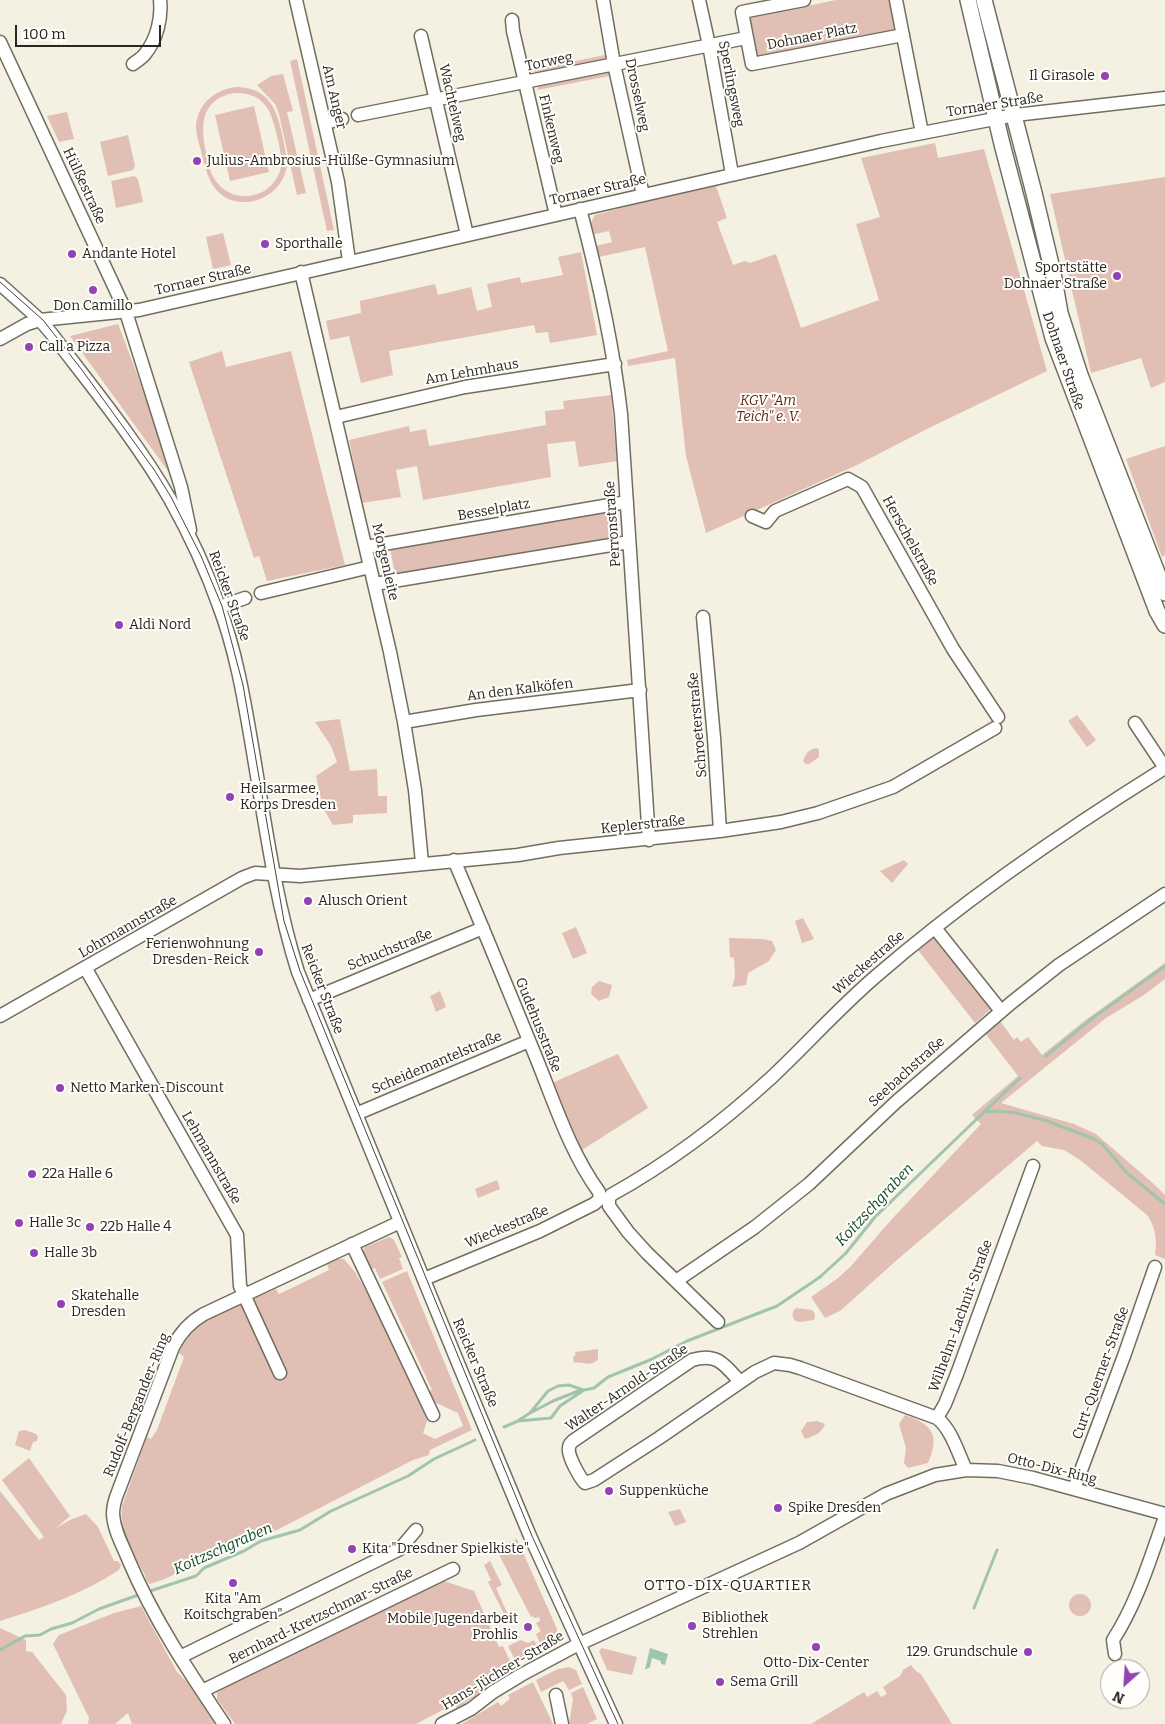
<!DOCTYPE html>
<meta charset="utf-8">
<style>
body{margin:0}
#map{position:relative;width:1165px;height:1724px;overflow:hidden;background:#f4f1e2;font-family:Bitter,serif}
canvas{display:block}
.north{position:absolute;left:1100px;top:1659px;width:50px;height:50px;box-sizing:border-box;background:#fffefb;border:1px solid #a9a8a4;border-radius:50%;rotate:206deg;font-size:14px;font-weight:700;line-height:20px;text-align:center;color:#272621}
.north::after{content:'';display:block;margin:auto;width:18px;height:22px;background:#9242b2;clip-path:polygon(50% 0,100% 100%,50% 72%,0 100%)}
.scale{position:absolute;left:15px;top:25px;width:146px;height:22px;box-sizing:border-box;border:2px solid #272621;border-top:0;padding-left:6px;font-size:15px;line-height:18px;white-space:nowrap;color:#272621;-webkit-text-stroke:4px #fffefb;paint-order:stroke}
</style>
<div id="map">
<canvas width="1165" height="1724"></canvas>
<div class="north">N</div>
<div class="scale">100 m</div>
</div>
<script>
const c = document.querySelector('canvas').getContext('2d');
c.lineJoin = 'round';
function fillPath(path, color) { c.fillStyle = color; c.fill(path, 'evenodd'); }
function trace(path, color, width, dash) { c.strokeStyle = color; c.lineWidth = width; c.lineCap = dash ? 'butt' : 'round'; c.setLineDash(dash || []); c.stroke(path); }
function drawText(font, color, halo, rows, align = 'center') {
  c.font = font + ' Bitter,serif'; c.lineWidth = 4; c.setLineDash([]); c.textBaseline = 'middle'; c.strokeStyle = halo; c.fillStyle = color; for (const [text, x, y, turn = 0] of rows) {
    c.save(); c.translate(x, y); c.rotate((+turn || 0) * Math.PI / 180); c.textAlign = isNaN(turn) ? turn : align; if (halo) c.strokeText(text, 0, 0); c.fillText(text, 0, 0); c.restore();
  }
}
const green = new Path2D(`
 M836 0H889L896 33 758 61 749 18Z
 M609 54 607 60 537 74 533 70Z
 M297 59 334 230 327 231 290 61Z
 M611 71 615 75 537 90 539 85Z
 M283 74 293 111 287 112 306 193 297 195 279 114 275 104 257 85 271 76Z
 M237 87C270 88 277 110 283 138 284 146 287 155 287 164 286 184 267 201 247 202 214 203 207 177 201 151 199 143 196 134 196 125 198 103 216 89 237 87ZM234 93C267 92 272 114 278 140 280 151 283 160 280 171 276 182 268 191 257 194 241 200 222 193 214 178 209 171 208 161 206 152 200 125 201 99 234 93Z
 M254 106 269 172 230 181 215 115Z
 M67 112 74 139 59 142 47 116Z
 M128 135 135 166 133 170 108 176 100 142Z
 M935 143 938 158 984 149 1047 371 927 429 857 465 706 533 686 456 675 358 628 366 627 360 668 351 645 247 599 257 596 246 612 242 609 231 591 235 589 226 595 215 715 183 727 218 717 222 733 265 745 261 750 263 776 254 801 328 879 300 856 224 880 217 861 158Z
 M134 176 138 179 143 202 116 208 111 181Z
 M1165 177V382L1151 388 1141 358 1091 373 1050 194Z
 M223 233 231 265 213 269 206 237Z
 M581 252 597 335 550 343 548 332 536 333 534 325 389 351 393 375 361 383 349 336 330 340 326 321 361 313 360 301 435 284 438 295 471 287 477 311 492 307 487 284 520 277 521 283 563 275 558 257Z
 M118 324 173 469 168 471 70 336Z
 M222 351 226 367 291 351 345 565 267 581 259 556 254 558 189 362Z
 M611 395 617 461 579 467 575 441 547 444 551 477 423 500 417 466 396 470 401 497 362 503 349 440 409 426 410 432 426 429 429 446 546 425 545 411 564 409 563 401Z
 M1165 446V555L1162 557 1126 459Z
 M607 510 612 539 395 575 390 548Z
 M1077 715 1096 740 1087 747 1068 721Z
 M340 719 350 771 377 769 378 796H387V813L353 815V823L333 825 323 808 316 776 337 762 331 746 315 722Z
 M817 748 819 750V757L809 764H806L803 761C806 753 809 749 817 748Z
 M904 860 908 864 892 883 880 871Z
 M803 918 814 939 802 943 795 921Z
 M576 927 587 953 573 959 562 933Z
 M935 936 992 1008 975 1023 918 950Z
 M729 938 763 939 772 941 776 950 769 961 748 973 746 985 732 987 735 977 734 958 730 957Z
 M1165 963V979L1144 995 1106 1018 1001 1103 1074 1124 1096 1134 1156 1186 1165 1195V1259L1155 1255C1157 1240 1156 1228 1147 1215L1080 1160 1064 1150 1042 1146 1037 1141 898 1259 840 1311 825 1318 811 1297 838 1278 851 1266 892 1219 981 1124 972 1115 1018 1076 985 1033 1000 1021 1014 1040 1017 1037 1021 1042 1028 1037 1042 1055 1083 1022Z
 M599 981 612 985 609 997 599 1001 591 994 592 987Z
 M440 991 446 1007 436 1012 430 996Z
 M618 1054 648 1108 582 1150 552 1083Z
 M497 1180 500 1189 478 1198 475 1189Z
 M389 1237 394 1240 402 1257 399 1258 403 1269 380 1279 375 1268 370 1270 362 1254 365 1247Z
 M339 1259H344L355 1272 367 1292 423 1411 427 1421 423 1433 435 1439 463 1426 458 1413 432 1401 426 1393 432 1390 382 1282 407 1271 472 1430 430 1450 429 1455 413 1460 269 1534 234 1545 165 1579 150 1584 146 1580 145 1575C134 1555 119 1530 122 1506L147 1437 151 1439 157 1430 184 1357 179 1353C183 1343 189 1334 197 1327 215 1312 253 1299 276 1289L279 1294 329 1270 327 1264Z
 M796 1308 812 1310 815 1314 814 1320 800 1322 795 1321C792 1316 791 1313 796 1308Z
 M598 1349V1359C591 1368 584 1361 574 1363L573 1356 576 1355 575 1352Z
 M905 1415C933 1424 940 1436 928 1463L908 1468 904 1463 906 1448 899 1424Z
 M817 1421 825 1424C821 1434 814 1436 805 1439L801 1431 807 1422Z
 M25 1430 36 1434 38 1437 37 1441 33 1442 30 1451 15 1445 19 1431Z
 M29 1458 70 1516 56 1528 70 1520 86 1514 98 1527 114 1561H118L121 1565 119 1570C83 1594 41 1608 0 1621V1491L39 1540 44 1537 2 1480Z
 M680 1509 686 1522 675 1526 668 1512Z
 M517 1539 557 1629C557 1639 551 1645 543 1650L536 1634 541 1631 536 1623 540 1621 539 1617 534 1618 533 1616 531 1617 496 1549Z
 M490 1561 502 1585 496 1588 510 1619 507 1620 488 1582 491 1580 484 1565Z
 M444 1581 474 1591 499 1647 503 1646 512 1665 502 1673 500 1670 496 1671 498 1676 474 1697 457 1708 454 1704 416 1724H235L217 1699V1693L223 1688Z
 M1069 1605a11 11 0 1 1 22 0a11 11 0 1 1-22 0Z
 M141 1606 177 1672 188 1683 215 1724H132L128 1713 115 1724H88L89 1718 53 1644 59 1635 114 1613Z
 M0 1628 26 1640V1651L32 1652 66 1695 67 1711 61 1724H0Z
 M521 1640 528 1643 534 1640 540 1651 520 1661 515 1660 508 1646Z
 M602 1648 637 1657 632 1675 607 1670 599 1651Z
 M911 1665 916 1671 921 1674 952 1724H811L864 1692 867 1697 877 1691 881 1697 887 1694 883 1687 900 1676 903 1670Z
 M569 1667 576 1670 582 1684 569 1690 563 1681 541 1692 536 1680 558 1669Z
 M533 1682 553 1724H462L498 1702 501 1706 510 1699 508 1695Z
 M583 1687 597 1719 587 1724H569L573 1699 571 1693Z`);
const water = new Path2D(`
 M650 1648 668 1654 665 1665 661 1664V1661L652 1658 650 1667 645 1670Z`);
const stream = new Path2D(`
 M1046 1056 1094 1017 1165 966
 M986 1110 1020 1078
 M532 1412 553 1401 581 1390
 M519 1420 530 1413 548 1391 558 1386 569 1385 583 1390
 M504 1427 518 1421 551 1418 560 1406 584 1390 594 1388 608 1377 650 1360 687 1341 777 1306 820 1277 846 1253 875 1217 984 1112 998 1111 1016 1113 1047 1121 1094 1139 1102 1144 1127 1173 1165 1204
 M147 1592 196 1576 204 1568 244 1551 261 1541 300 1530 331 1511 408 1476 434 1459 475 1440
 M974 1608 997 1550
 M0 1650 25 1636 40 1635 51 1629 72 1623 99 1609 141 1594`);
const minor = new Path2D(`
 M296 0 338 182 349 261
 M603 0 614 64 643 195
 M699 0 709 45 732 174
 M804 0 742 12 752 64 903 35
 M896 0 922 133
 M512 20 513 31 556 215
 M421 36 467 235
 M0 42 126 312 181 487 190 530
 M133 64C137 61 142 58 145 54 157 39 162 18 160 0
 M358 115 746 38
 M325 123 342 119
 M580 209C598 277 613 344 621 414L649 840
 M301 272 390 652 404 722 415 790 422 863
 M0 284 40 320 51 333C92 387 136 440 170 499 189 533 206 569 219 606 236 651 244 699 252 746 265 822 275 899 298 972L458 1363 530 1536 616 1724
 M0 339 27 324 40 320 139 310 881 141 1015 115 1165 98
 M336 417 465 387 615 364
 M752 516 766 522 775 511 848 479 862 487 953 649 998 717
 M366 547 627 502
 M375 584 629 542
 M261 593 370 567
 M220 607 245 598
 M703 617 714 738 720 831
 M404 722 476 710 640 690
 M1135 723 1165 768
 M935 928 1001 1011
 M86 969 237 1235 240 1286 280 1373
 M309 1000 483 928
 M0 1016 242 878 255 873 300 876 518 855 559 848 720 831 781 822 818 813 893 787 995 728
 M356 1114 529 1041
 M352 1244 433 1415
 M424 1279 540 1231 594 1204 600 1199 599 1192C568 1149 553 1098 533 1050 507 987 481 923 454 860
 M676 1281 755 1227 809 1184 896 1102 1011 1003 1059 965 1165 894
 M718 1322 647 1253 628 1232 609 1206V1199L611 1195C669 1163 723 1122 772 1077 807 1044 838 1009 875 977 965 899 1064 831 1165 768
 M740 1382C725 1365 717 1352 692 1360L573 1441C571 1443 569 1444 569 1448 567 1455 580 1478 585 1483L594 1480 659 1438 755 1372 774 1363 790 1365 800 1368 937 1418C952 1430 958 1453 966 1470
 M937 1418 945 1404 957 1374 1033 1166
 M1074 1489 1124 1356 1155 1267
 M1115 1654 1113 1640C1137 1603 1150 1559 1165 1517
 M180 1657 400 1549 416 1530
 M202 1691 453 1569
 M556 1695 562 1724
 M224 1724C189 1672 154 1620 129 1561 123 1546 114 1531 113 1514 113 1506 115 1499 118 1492L173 1347C180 1333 190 1322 204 1314L400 1222
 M442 1724 471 1709 493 1692 521 1675 577 1645 799 1543 886 1494 935 1475 966 1470 998 1471 1033 1478 1165 1514`);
const major = new Path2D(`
 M968 0 1002 144 1053 338 1157 611 1165 625
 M984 0 1034 193 1053 273 1060 313 1080 375 1165 593`);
const tram = new Path2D(`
 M0 282 43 320 82 370 155 471 171 497 201 556 222 606 243 685 284 921 300 971 532 1536 618 1724`);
const markers = [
 [1105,76,5,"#9242b2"],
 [197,161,5,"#9242b2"],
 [265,244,5,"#9242b2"],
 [72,254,5,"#9242b2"],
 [1117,276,5,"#9242b2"],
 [93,290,5,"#9242b2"],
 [29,347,5,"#9242b2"],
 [119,625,5,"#9242b2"],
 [230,797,5,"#9242b2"],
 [308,901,5,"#9242b2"],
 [259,952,5,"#9242b2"],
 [60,1088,5,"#9242b2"],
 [32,1174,5,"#9242b2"],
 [19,1223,5,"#9242b2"],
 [90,1227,5,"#9242b2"],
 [34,1253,5,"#9242b2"],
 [61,1304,5,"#9242b2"],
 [609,1491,5,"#9242b2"],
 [778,1508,5,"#9242b2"],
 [352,1549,5,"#9242b2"],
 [233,1583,5,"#9242b2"],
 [692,1626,5,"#9242b2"],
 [528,1627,5,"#9242b2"],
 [816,1647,5,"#9242b2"],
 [1028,1652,5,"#9242b2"],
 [720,1682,5,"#9242b2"]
];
const streetNames = [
 ["Dohnaer Platz",812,37,-11],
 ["Torweg",549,62,-12],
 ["Sperlingsweg",731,84,79],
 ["Drosselweg",637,95,78],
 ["Am Anger",334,97,77],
 ["Wachtelweg",452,103,77],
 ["Tornaer Straße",995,105,-9],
 ["Finkenweg",551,129,77],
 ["Hülßestraße",84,186,65],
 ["Tornaer Straße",598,190,-13],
 ["Tornaer Straße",203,280,-13],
 ["Dohnaer Straße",1063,361,71],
 ["Am Lehmhaus",472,372,-10],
 ["Besselplatz",494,510,-10],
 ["Perronstraße",613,524,-94],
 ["Herschelstraße",910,541,61],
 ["Morgenleite",385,562,77],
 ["Reicker Straße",229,596,70],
 ["An den Kalköfen",520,690,-7],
 ["Schroeterstraße",698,725,-95],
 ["Keplerstraße",643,825,-6],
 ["Lohrmannstraße",128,927,-30],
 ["Schuchstraße",390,950,-22],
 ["Wieckestraße",869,963,-41],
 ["Reicker Straße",322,989,69],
 ["Gudehusstraße",538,1025,68],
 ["Scheidemantelstraße",437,1063,-23],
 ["Seebachstraße",907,1072,-42],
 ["Lehmannstraße",211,1158,60],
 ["Wieckestraße",507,1227,-23],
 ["Wilhelm-Lachnit-Straße",961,1316,-70],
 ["Reicker Straße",475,1363,67],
 ["Curt-Querner-Straße",1101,1373,-70],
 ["Walter-Arnold-Straße",627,1388,-34],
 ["Rudolf-Bergander-Ring",137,1405,-68],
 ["Otto-Dix-Ring",1052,1469,14],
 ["Bernhard-Kretzschmar-Straße",321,1616,-26],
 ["Hans-Jüchser-Straße",503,1671,-31]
];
const poiNames = [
 ["Il Girasole",1095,76,"right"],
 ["Julius-Ambrosius-Hülße-Gymnasium",207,161],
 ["Sporthalle",275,244],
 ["Andante Hotel",82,254],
 ["Sportstätte",1107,268,"right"],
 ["Dohnaer Straße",1107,284,"right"],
 ["Don Camillo",93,306,"center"],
 ["Call a Pizza",39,347],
 ["Aldi Nord",129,625],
 ["Heilsarmee,",240,789],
 ["Korps Dresden",240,805],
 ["Alusch Orient",318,901],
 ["Ferienwohnung",249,944,"right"],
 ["Dresden-Reick",249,960,"right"],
 ["Netto Marken-Discount",70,1088],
 ["22a Halle 6",42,1174],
 ["Halle 3c",29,1223],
 ["22b Halle 4",100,1227],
 ["Halle 3b",44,1253],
 ["Skatehalle",71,1296],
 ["Dresden",71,1312],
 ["Suppenküche",619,1491],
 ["Spike Dresden",788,1508],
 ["Kita \"Dresdner Spielkiste\"",362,1549],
 ["Kita \"Am",233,1599,"center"],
 ["Koitschgraben\"",233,1615,"center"],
 ["Bibliothek",702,1618],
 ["Strehlen",702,1634],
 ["Mobile Jugendarbeit",518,1619,"right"],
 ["Prohlis",518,1635,"right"],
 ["129. Grundschule",1018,1652,"right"],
 ["Otto-Dix-Center",816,1663,"center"],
 ["Sema Grill",730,1682]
];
const parkNames = [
 ["KGV \"Am",768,401],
 ["Teich\" e. V.",768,417]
];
const waterNames = [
 ["Koitzschgraben",875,1205,-47],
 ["Koitzschgraben",223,1549,-24]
];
const neighbourhoodNames = [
 ["OTTO-DIX-QUARTIER",728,1586]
];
fillPath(green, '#e1bfb4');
fillPath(water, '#a1c4ac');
trace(stream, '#a1c4ac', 3);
trace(minor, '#716e61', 15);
trace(major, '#716e61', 18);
trace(minor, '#fff', 12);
trace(major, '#fff', 15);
trace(tram, '#44433c', 1);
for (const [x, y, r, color] of markers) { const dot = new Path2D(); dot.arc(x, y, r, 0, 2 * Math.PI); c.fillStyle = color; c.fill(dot); trace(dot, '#fffefb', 2); }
drawText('14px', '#272621', '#fffefb', streetNames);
drawText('14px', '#272621', '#fffefb', poiNames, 'left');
drawText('italic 14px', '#5b2815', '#fffefb', parkNames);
drawText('italic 15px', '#0f4a2b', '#fffefb', waterNames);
c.letterSpacing = '1px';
drawText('15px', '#272621', '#fffefb', neighbourhoodNames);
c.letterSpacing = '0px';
</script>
